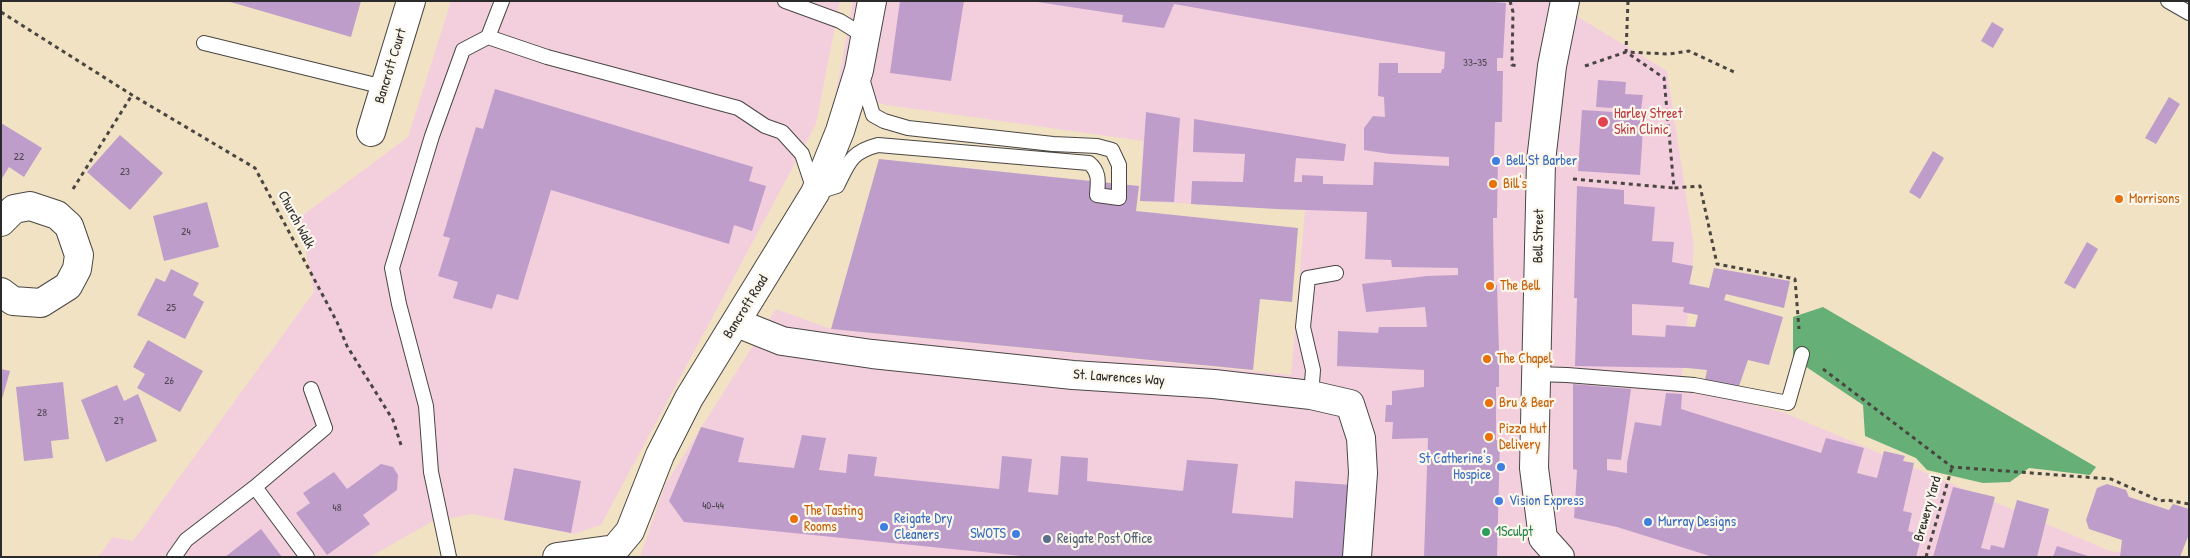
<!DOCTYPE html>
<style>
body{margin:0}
#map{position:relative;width:2190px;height:558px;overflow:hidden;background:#f1e2c4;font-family:"Patrick Hand",sans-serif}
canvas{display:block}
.frame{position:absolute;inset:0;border:2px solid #2b2b2b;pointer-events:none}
</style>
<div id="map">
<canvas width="2190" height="558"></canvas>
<div class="frame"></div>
</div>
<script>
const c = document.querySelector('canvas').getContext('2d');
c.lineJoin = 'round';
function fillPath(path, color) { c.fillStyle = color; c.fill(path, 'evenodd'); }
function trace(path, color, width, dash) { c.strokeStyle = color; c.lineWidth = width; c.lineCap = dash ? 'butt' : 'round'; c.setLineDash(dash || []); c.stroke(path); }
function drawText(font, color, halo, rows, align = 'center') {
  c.font = font + ' "Patrick Hand",sans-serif'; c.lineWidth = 4.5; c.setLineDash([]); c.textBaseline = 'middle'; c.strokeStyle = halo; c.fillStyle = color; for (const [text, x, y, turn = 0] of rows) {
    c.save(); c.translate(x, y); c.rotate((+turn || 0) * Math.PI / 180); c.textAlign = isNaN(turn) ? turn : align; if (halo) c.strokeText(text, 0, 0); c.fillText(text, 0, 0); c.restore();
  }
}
const built = new Path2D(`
 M451 1H840L816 124 601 525 574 534 472 514 431 522 370 557H98L113 537 133 541 314 292 299 218 408 137Z
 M853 1H1552L1667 71 1694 247 1681 386 1785 413 2110 551 2159 557H640L665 485 776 309 831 329 1291 375 1305 210 1140 201 1143 141 887 105 836 92Z`);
const forest = new Path2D(`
 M1823 307 2096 467 2090 475 2029 468 2010 482 1983 483 1927 470 1916 458 1865 436 1863 405 1793 358V317Z`);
const building = new Path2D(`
 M227 1H361L351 37Z
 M900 1H964L951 81 890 73Z
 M1031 1H1484L1506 3 1503 58H1497V71H1503L1502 122H1495L1494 157H1498L1497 218H1493L1494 284 1497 285 1499 352V387H1496V440H1500L1497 557H1424L1428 438 1392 439 1393 422H1385L1386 405H1392V391L1424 387V370L1337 366 1338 331 1378 333 1379 327H1427L1425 307 1366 312 1362 284 1427 276 1458 275V268L1392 267 1391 260 1365 259 1367 212 1276 209 1191 204 1192 181 1243 182 1245 154 1193 152 1194 119 1346 144 1344 161 1296 158 1294 182H1302V175L1323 176V184L1373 185 1374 162 1449 166V157L1390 154 1364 150V128L1373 116 1385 117 1384 97 1378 96 1379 63H1398V73H1441L1442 69H1444L1445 52 1174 4 1164 28 1122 22 1123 15Z
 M1992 22 2004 29 1993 48 1981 41Z
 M1598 80 1626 82 1625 94 1643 95 1641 110 1596 107Z
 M495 89 753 167 749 181 766 186 752 231 734 225 729 244 551 190 518 300 497 294 492 309 453 298 458 282 438 276 450 238 443 236 476 127 483 129Z
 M2169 97 2180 104 2156 144 2145 138Z
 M1582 110 1644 114 1640 175 1578 171Z
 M1146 112 1180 118 1174 202 1140 201Z
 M1 123 42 148 24 177 9 167 1 180Z
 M120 135 163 173 130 210 87 172Z
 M1933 151 1944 158 1920 199 1909 192Z
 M879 159 1139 186 1136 211 1298 228 1292 302 1260 299 1253 370 831 329Z
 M1577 186 1624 190V204L1655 207 1652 241 1674 242 1672 262 1693 266 1689 284 1709 288 1714 268 1790 281 1784 308 1726 294 1724 300 1783 317 1769 365 1748 360 1739 386 1705 380 1707 370 1687 368 1575 366 1577 298H1574ZM1632 304 1684 307 1683 312 1698 315 1695 327 1666 325 1665 337 1632 335Z
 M207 202 219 247 164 261 153 216Z
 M2087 242 2098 249 2075 289 2064 283Z
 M171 269 199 283 193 295 204 302 185 339 137 315 156 278 165 282Z
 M148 340 203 371 180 412 137 388 145 374 133 367Z
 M1 369 10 371 2 399H1Z
 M63 382 69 439 51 441 53 458 24 461 16 387Z
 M1573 384 1631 389 1621 460 1607 459V470L1627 473V463L1635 422 1661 426 1666 393 1682 394 1681 409 1821 453 1826 438 1864 448 1857 473 1877 478 1884 451 1905 456 1903 461 1914 463 1903 511 1912 513 1908 531 1922 535 1916 557H1713L1617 527 1574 518 1577 470 1573 469Z
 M117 385 124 401 138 394 157 441 106 462 81 400Z
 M701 427 744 438 738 462 794 468 802 435 826 438 819 470 846 473 848 454 877 457 874 476 999 489 1002 456 1032 459 1028 492 1058 495 1061 456 1088 458 1087 481 1183 491 1187 460 1238 464 1232 513 1293 518 1295 481 1352 485 1346 557H1031L684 522 669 501Z
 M381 464 393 467 398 475 397 490 363 515 370 524 327 555 296 513 310 503 303 493 334 472 347 489Z
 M514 468 581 481 571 533 504 520Z
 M2107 484 2126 490 2129 497 2169 510 2173 504 2189 509V534L2180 557H2120L2122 540 2089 529 2086 520 2097 488Z
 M1953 487 1995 497 1981 548 1990 550 1991 545 2004 548 2017 500 2049 509 2037 557H1933Z
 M261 529 282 557H225Z
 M2057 546 2088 556V557H2053Z`);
const path = new Path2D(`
 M1510 1 1513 12 1512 65 1519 66
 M1628 1 1626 52 1664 78 1674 188 1700 186 1717 264 1795 279 1799 329
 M1 12 132 95 255 168 337 322 347 346 393 420 401 445
 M1585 66 1626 52 1669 54 1689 51 1734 72
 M1573 179 1674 188
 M73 189 132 95
 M1823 369 1952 467 2111 479 2160 501 2167 500 2189 504
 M1926 557 1952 467`);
const service = new Path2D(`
 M785 1 840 21 866 37
 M2168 1 2189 13
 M488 37 547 57 738 108 765 126 782 132 802 154 815 193 837 186C849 162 851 152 878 145L1089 163C1100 172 1098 182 1097 195L1119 198V165L1112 150 1097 146 1053 144 908 128 884 121 873 115 861 75
 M204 43 384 87
 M1536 374 1567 375 1694 385 1788 403 1802 354
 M1311 395 1313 370 1303 327 1308 278 1336 273
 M255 487 325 428 311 389
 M174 557 186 540 255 487 307 557
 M449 557 431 472 426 406 399 304 392 268 432 136 463 50 488 37 502 1`);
const minor = new Path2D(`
 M371 132 411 1
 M1 222 14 209 30 206 57 215 69 226 79 255 77 269 68 286 41 303 13 301 1 292
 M737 323 782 341 872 354 1073 375 1214 384 1311 395 1350 404 1361 438 1363 473 1357 557`);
const primary = new Path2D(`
 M557 557 615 549 630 531 660 455 689 398 815 193 840 131 859 70 872 1
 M1560 557 1543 538 1534 468 1541 161 1552 66 1565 1`);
const markers = [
 [1603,122,6,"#e0444e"],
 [1496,161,5,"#3f7fe0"],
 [1493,184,5,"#e8710a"],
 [2119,199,5,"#e8710a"],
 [1490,286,5,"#e8710a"],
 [1487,359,5,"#e8710a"],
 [1489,403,5,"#e8710a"],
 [1489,437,5,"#e8710a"],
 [1501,467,5,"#3f7fe0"],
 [1499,501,5,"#3f7fe0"],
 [794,519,5,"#e8710a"],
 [1648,522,5,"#3f7fe0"],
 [884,527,5,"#3f7fe0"],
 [1486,532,5,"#2e9e5b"],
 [1016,534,5,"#3f7fe0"],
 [1047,539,5,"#5c6f8a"]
];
const numberNames = [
 ["33-35",1475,63],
 ["22",19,157],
 ["23",125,172],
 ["24",186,232],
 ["25",171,308],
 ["26",169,381],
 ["28",42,413],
 ["27",119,421],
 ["40-44",713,506],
 ["48",337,508]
];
const streetNames = [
 ["Bancroft Court",391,66,-73],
 ["Church Walk",296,220,62],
 ["Bell Street",1539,236,-89],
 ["Bancroft Road",746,307,-58],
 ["St. Lawrences Way",1119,378,4],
 ["Brewery Yard",1928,509,-74]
];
const healthNames = [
 ["Harley Street",1614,114],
 ["Skin Clinic",1614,130]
];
const shopNames = [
 ["Bell St Barber",1506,161],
 ["St Catherine's",1491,459,"right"],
 ["Hospice",1491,475,"right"],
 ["Vision Express",1509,501],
 ["Reigate Dry",894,519],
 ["Cleaners",894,535],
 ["Murray Designs",1658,522],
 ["SWOTS",1006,534,"right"]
];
const foodNames = [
 ["Bill's",1503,184],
 ["Morrisons",2129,199],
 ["The Bell",1500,286],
 ["The Chapel",1497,359],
 ["Bru & Bear",1499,403],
 ["Pizza Hut",1499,429],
 ["Delivery",1499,445],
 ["The Tasting",804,511],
 ["Rooms",804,527]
];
const leisureNames = [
 ["1Sculpt",1496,532]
];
const serviceNames = [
 ["Reigate Post Office",1057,539]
];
fillPath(built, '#f3cfde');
fillPath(forest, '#66af76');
fillPath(building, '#bf9dca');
trace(service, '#494642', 16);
trace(minor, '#494642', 30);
trace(primary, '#494642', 30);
trace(path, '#494642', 3, [4, 4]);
trace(service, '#fff', 14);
trace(minor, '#fff', 28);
trace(primary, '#fff', 28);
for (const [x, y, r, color] of markers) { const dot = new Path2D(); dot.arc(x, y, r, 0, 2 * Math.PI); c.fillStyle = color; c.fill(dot); trace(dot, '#fbf7ec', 2); }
drawText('11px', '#504853', null, numberNames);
drawText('14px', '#2b2b2b', '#fbf7ec', streetNames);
drawText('14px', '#be3a42', '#fbf7ec', healthNames, 'left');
drawText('14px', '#366cbe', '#fbf7ec', shopNames, 'left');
drawText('14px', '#c56008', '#fbf7ec', foodNames, 'left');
drawText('14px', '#27864d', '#fbf7ec', leisureNames, 'left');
drawText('14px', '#4e5e75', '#fbf7ec', serviceNames, 'left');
</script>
